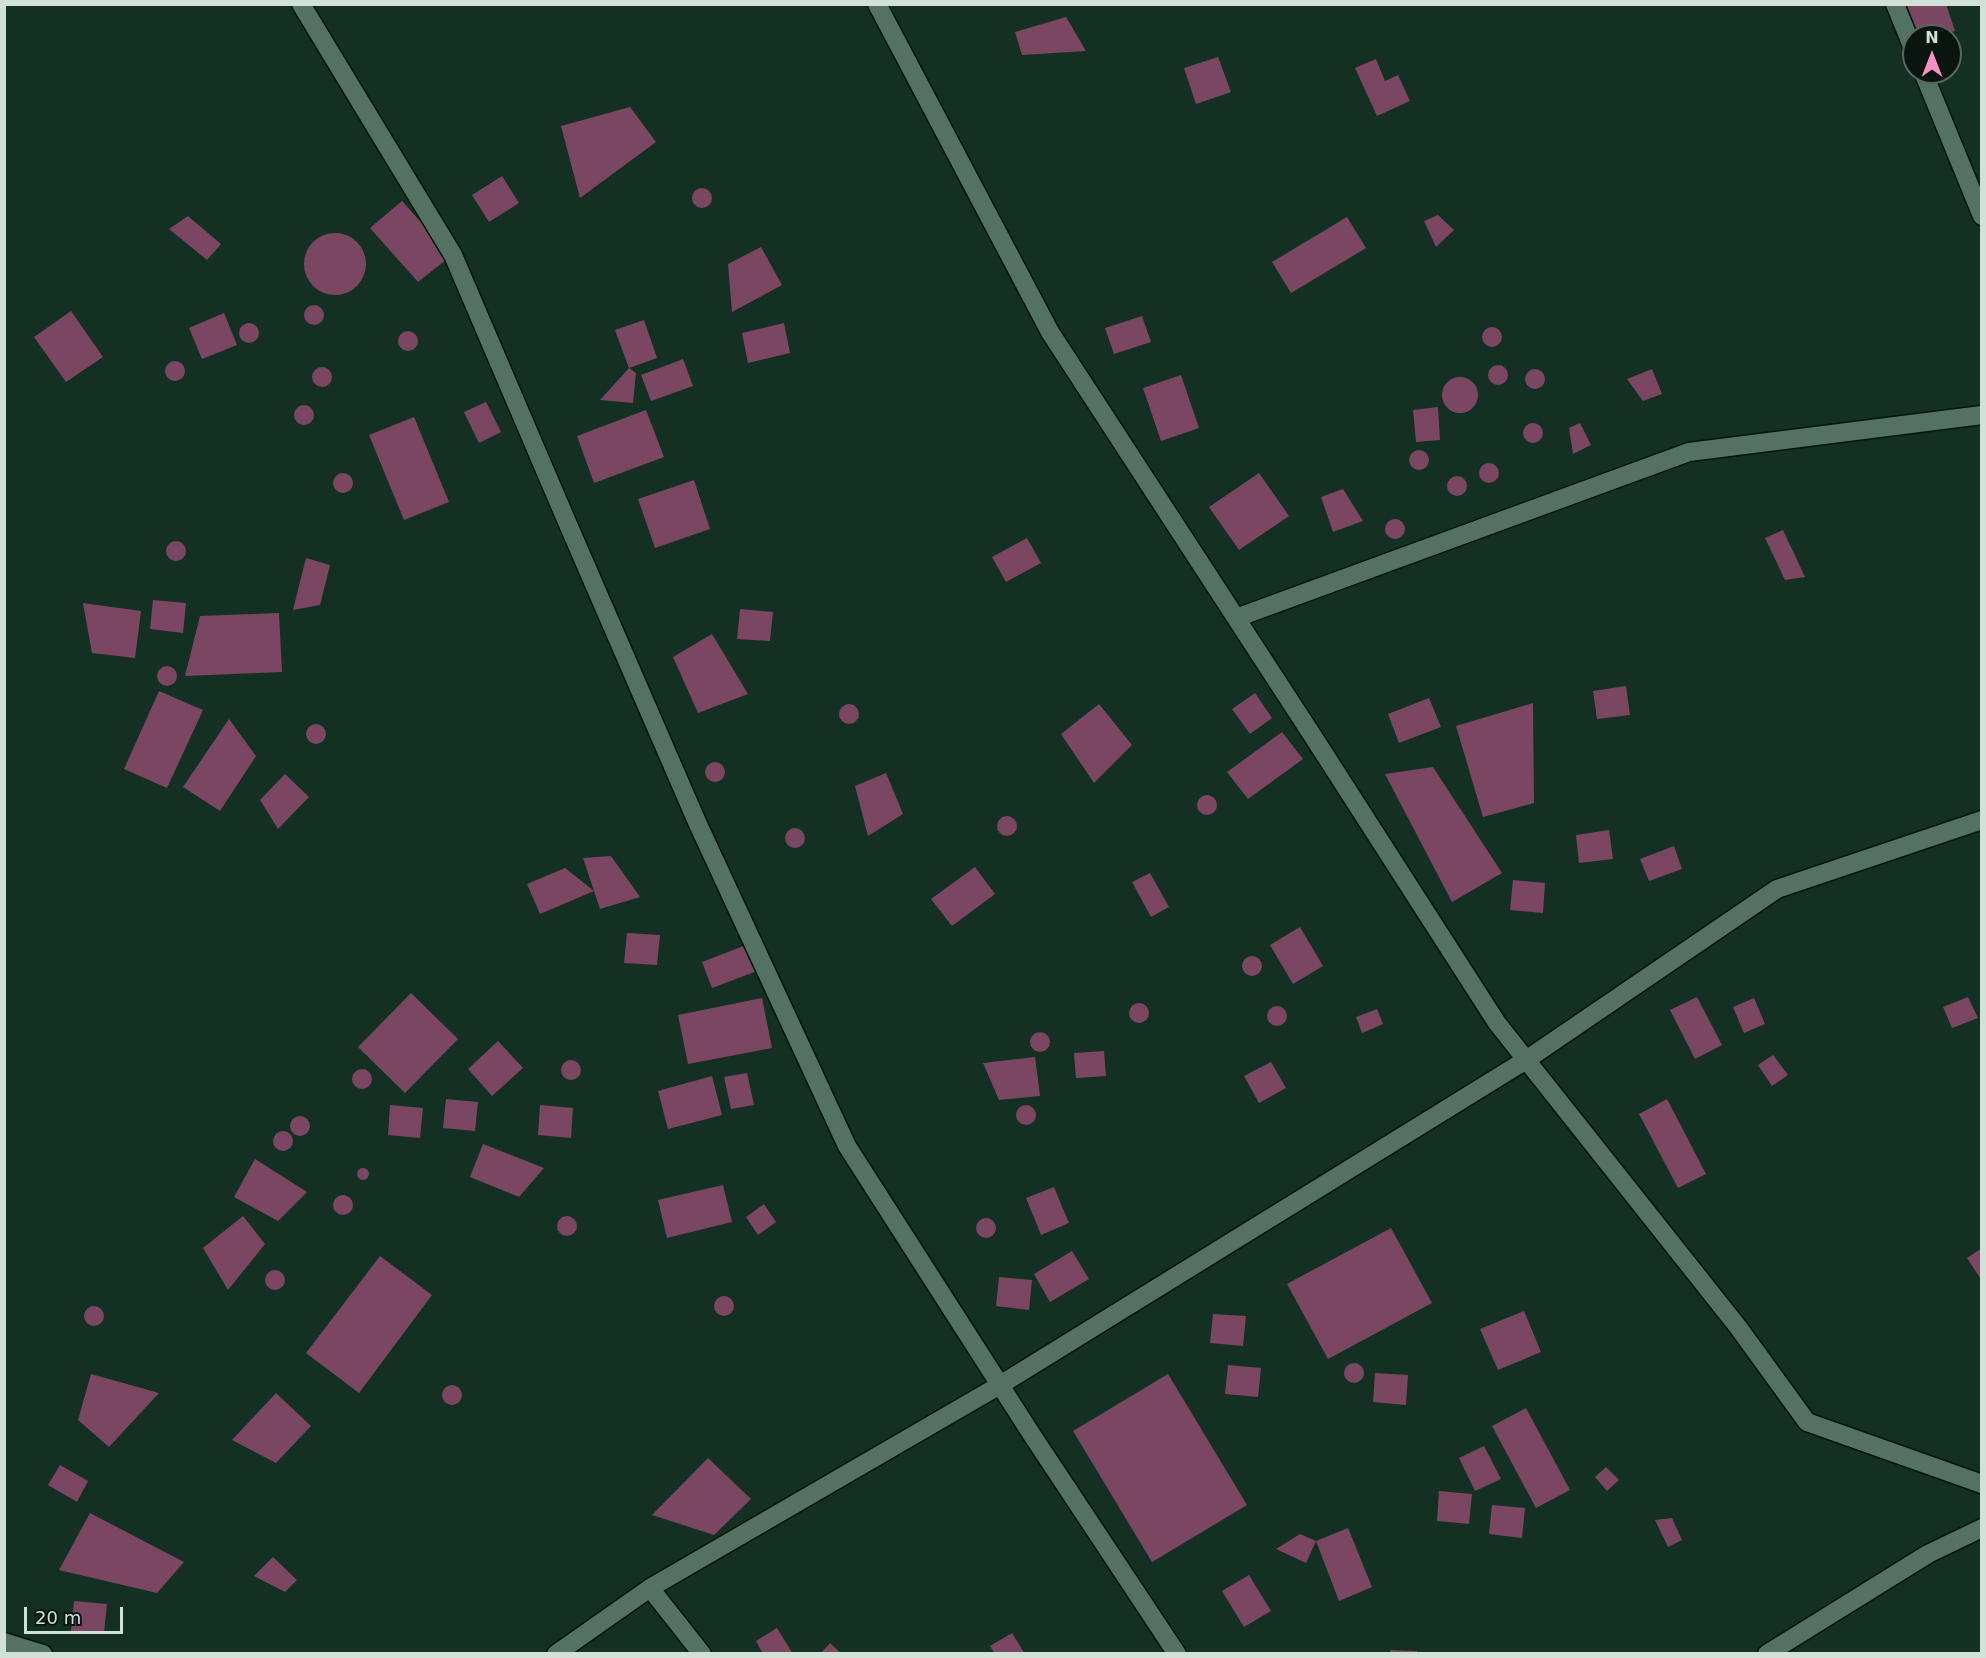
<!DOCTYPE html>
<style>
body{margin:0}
#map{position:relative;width:1986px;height:1658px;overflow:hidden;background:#143023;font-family:"DejaVu Sans",sans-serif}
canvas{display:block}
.frame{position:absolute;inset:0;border:6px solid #d1e1d8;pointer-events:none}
.north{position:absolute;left:1902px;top:24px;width:60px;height:60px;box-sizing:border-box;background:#09150f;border:2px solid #59675f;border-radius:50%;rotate:0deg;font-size:16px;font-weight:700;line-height:24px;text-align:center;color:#d1e1d8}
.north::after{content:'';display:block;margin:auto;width:21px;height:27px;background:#fa8fc7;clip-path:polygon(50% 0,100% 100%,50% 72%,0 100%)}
.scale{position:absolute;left:24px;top:1607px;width:99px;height:27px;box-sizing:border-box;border:3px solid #d1e1d8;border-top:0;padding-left:8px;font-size:18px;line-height:21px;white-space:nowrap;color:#d1e1d8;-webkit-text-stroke:4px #09150f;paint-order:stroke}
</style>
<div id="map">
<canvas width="1986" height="1658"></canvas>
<div class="frame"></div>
<div class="north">N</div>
<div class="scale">20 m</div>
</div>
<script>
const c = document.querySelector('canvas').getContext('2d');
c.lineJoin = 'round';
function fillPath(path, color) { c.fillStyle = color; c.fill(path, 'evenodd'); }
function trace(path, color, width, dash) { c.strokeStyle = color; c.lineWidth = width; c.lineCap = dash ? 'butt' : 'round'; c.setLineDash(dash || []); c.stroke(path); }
const building = new Path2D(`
 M1903 4H1946L1955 31 1940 36H1914Z
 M1066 17 1086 51 1022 55 1015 32Z
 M1218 57 1231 92 1196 104 1184 68Z
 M1376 59 1385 81 1398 75 1410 101 1377 116 1355 68Z
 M630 107 656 142 580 198 561 126Z
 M502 176 519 203 489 222 472 195Z
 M692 198a10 10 0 1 1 20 0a10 10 0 1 1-20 0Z
 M402 201 451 256 418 282 370 228Z
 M1438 215 1454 230 1436 247 1424 221Z
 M188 216 221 244 207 260 169 229Z
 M1347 217 1366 248 1291 293 1272 262Z
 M304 264a31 31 0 1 1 62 0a31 31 0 1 1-62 0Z
 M761 247 782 285 732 312 728 264Z
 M304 315a10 10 0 1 1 20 0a10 10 0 1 1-20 0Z
 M71 311 103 357 66 382 34 337Z
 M224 313 237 345 202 359 189 328Z
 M1142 316 1151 342 1114 354 1105 328Z
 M644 320 657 358 629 368 615 330Z
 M239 333a10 10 0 1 1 20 0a10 10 0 1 1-20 0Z
 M784 323 790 353 748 363 742 333Z
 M1482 337a10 10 0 1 1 20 0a10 10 0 1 1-20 0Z
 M398 341a10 10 0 1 1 20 0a10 10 0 1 1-20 0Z
 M683 359 693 386 651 401 641 375Z
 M165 371a10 10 0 1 1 20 0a10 10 0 1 1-20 0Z
 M1488 375a10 10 0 1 1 20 0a10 10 0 1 1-20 0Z
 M312 377a10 10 0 1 1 20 0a10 10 0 1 1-20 0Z
 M629 368 636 373 633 403 600 400Z
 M1525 379a10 10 0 1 1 20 0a10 10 0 1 1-20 0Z
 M1652 369 1662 394 1643 401 1627 379Z
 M1181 375 1199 428 1161 441 1143 388Z
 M1442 395a18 18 0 1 1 36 0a18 18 0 1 1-36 0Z
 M486 402 501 432 479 443 464 412Z
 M294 415a10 10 0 1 1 20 0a10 10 0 1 1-20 0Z
 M1438 407 1440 440 1416 442 1413 410Z
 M646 410 664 457 594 483 577 436Z
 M414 417 449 502 404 520 369 435Z
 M1523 433a10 10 0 1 1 20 0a10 10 0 1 1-20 0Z
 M1580 423 1591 445 1573 454 1569 428Z
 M1409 460a10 10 0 1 1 20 0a10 10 0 1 1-20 0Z
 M1479 473a10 10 0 1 1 20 0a10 10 0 1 1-20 0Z
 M333 483a10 10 0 1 1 20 0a10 10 0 1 1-20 0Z
 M1259 473 1289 516 1239 550 1209 507Z
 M1447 486a10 10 0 1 1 20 0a10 10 0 1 1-20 0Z
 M694 480 710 529 655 548 638 499Z
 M1343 489 1363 521 1333 532 1321 497Z
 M1385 529a10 10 0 1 1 20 0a10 10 0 1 1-20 0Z
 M1783 530 1805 577 1785 580 1765 538Z
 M1027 538 1041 563 1006 582 992 557Z
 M166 551a10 10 0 1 1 20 0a10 10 0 1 1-20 0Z
 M306 558 330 565 320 605 293 610Z
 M153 600 186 603 183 633 150 629Z
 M83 603 141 611 135 658 92 653Z
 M740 609 773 612 770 641 737 639Z
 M279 613 282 672 185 676 200 616Z
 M712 634 748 694 698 713 673 657Z
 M157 676a10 10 0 1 1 20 0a10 10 0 1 1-20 0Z
 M1626 686 1630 715 1597 719 1593 691Z
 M159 691 203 710 167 788 124 769Z
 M1255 693 1272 718 1250 734 1232 709Z
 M1429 698 1441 727 1399 743 1388 714Z
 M1533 703 1534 803 1483 817 1456 726Z
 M839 714a10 10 0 1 1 20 0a10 10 0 1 1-20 0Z
 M1099 704 1132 745 1094 783 1061 734Z
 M229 719 256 756 220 811 183 787Z
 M306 734a10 10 0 1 1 20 0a10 10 0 1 1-20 0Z
 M1282 732 1303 759 1248 799 1227 772Z
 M705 772a10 10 0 1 1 20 0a10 10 0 1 1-20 0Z
 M1433 767 1502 873 1452 902 1385 774Z
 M886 773 903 814 868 836 855 786Z
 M285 774 309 797 278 829 260 800Z
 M1197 805a10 10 0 1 1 20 0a10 10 0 1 1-20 0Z
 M997 826a10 10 0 1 1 20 0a10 10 0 1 1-20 0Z
 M785 838a10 10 0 1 1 20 0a10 10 0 1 1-20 0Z
 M1609 830 1613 859 1579 863 1576 835Z
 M1674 846 1682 869 1649 881 1640 859Z
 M611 856 640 897 600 909 594 891 540 914 527 884 565 868 594 891 583 858Z
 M975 867 995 894 952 926 931 899Z
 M1150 873 1169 907 1151 917 1132 882Z
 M1513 880 1545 883 1543 913 1510 910Z
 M1300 927 1323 966 1293 984 1270 945Z
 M627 933 660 935 657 965 624 963Z
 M746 945 757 971 712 988 702 962Z
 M1242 966a10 10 0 1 1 20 0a10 10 0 1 1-20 0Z
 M411 993 458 1039 405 1093 358 1047Z
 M1697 997 1722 1045 1695 1059 1670 1010Z
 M1968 997 1978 1018 1952 1028 1943 1007Z
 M762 998 772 1048 688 1064 678 1015Z
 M1754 998 1765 1024 1744 1033 1733 1007Z
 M1129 1013a10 10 0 1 1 20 0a10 10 0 1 1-20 0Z
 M1267 1016a10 10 0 1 1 20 0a10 10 0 1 1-20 0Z
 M1377 1009 1383 1024 1362 1033 1356 1017Z
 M1030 1042a10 10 0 1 1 20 0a10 10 0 1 1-20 0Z
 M498 1041 523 1068 492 1096 468 1069Z
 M1104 1051 1106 1076 1076 1078 1074 1053Z
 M1773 1055 1788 1075 1772 1086 1758 1065Z
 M1035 1057 1040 1096 999 1100 983 1063Z
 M561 1070a10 10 0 1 1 20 0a10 10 0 1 1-20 0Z
 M1271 1062 1286 1088 1259 1103 1244 1076Z
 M352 1079a10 10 0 1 1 20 0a10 10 0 1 1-20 0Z
 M747 1073 754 1105 731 1109 724 1077Z
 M712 1076 722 1115 668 1129 658 1091Z
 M446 1099 478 1102 475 1131 443 1128Z
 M1667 1099 1706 1174 1678 1188 1639 1114Z
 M1016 1115a10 10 0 1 1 20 0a10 10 0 1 1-20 0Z
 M390 1105 423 1108 420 1138 388 1135Z
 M540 1105 573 1108 571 1138 538 1135Z
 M290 1126a10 10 0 1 1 20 0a10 10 0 1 1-20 0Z
 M273 1141a10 10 0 1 1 20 0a10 10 0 1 1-20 0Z
 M483 1144 544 1168 519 1197 470 1177Z
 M255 1159 307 1192 278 1221 234 1197Z
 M357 1174a6 6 0 1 1 12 0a6 6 0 1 1-12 0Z
 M723 1185 732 1222 667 1238 658 1200Z
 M1054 1187 1069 1223 1041 1235 1026 1198Z
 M333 1205a10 10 0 1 1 20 0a10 10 0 1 1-20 0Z
 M764 1204 776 1222 758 1235 746 1217Z
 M557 1226a10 10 0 1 1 20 0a10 10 0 1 1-20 0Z
 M243 1216 265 1244 228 1290 203 1248Z
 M976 1228a10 10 0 1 1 20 0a10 10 0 1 1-20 0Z
 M1391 1228 1432 1303 1328 1359 1287 1284Z
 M1982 1248V1281L1967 1258Z
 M1072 1251 1089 1279 1050 1302 1034 1274Z
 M380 1256 432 1295 359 1393 306 1353Z
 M265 1280a10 10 0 1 1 20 0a10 10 0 1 1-20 0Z
 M999 1277 1032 1280 1029 1310 996 1306Z
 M714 1306a10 10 0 1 1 20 0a10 10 0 1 1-20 0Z
 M84 1316a10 10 0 1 1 20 0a10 10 0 1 1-20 0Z
 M1524 1311 1541 1352 1498 1370 1480 1329Z
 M1213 1314 1246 1316 1243 1346 1210 1343Z
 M1344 1373a10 10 0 1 1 20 0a10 10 0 1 1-20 0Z
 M1228 1365 1261 1368 1258 1397 1225 1394Z
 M1375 1373 1408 1375 1406 1405 1373 1402Z
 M91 1374 159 1393 109 1447 78 1420Z
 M1168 1374 1247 1505 1152 1562 1073 1431Z
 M442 1395a10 10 0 1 1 20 0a10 10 0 1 1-20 0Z
 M276 1393 311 1426 276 1463 232 1440Z
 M1526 1408 1570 1490 1536 1508 1492 1426Z
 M1484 1446 1501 1479 1475 1491 1459 1458Z
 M708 1458 751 1499 714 1535 652 1515Z
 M60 1465 88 1481 77 1502 48 1485Z
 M1606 1467 1619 1480 1607 1491 1595 1477Z
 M1439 1491 1472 1494 1469 1524 1437 1521Z
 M1492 1505 1525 1508 1522 1538 1489 1534Z
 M90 1513 184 1562 157 1593 59 1570Z
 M1672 1518 1682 1540 1668 1547 1655 1520Z
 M1348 1528 1372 1587 1339 1601 1316 1541Z
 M1300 1534 1316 1541 1306 1563 1276 1549Z
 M273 1557 297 1580 285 1592 254 1576Z
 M1249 1575 1271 1611 1244 1627 1222 1591Z
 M74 1601 107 1604 104 1633 71 1631Z
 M777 1628 793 1654H763L756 1641Z
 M1012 1633 1025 1654H995L990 1646Z
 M830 1643 842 1654H820Z
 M1390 1650 1417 1651V1654H1390Z`);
const minor = new Path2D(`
 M301 4 453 255 564 515 697 822 847 1146 1032 1435 1177 1654
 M877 4 1050 332 1316 741 1497 1023 1738 1327 1807 1422 1982 1484
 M1895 4 1914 51
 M1923 72 1982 216
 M1236 618 1689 452 1982 415
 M650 1588 702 1654
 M4 1642 43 1654
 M556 1654 650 1588 1000 1385 1526 1060 1777 889 1982 820
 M1767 1654 1928 1554 1982 1528`);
fillPath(building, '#7a4662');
trace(minor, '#00170c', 21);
trace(minor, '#547263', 18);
</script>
